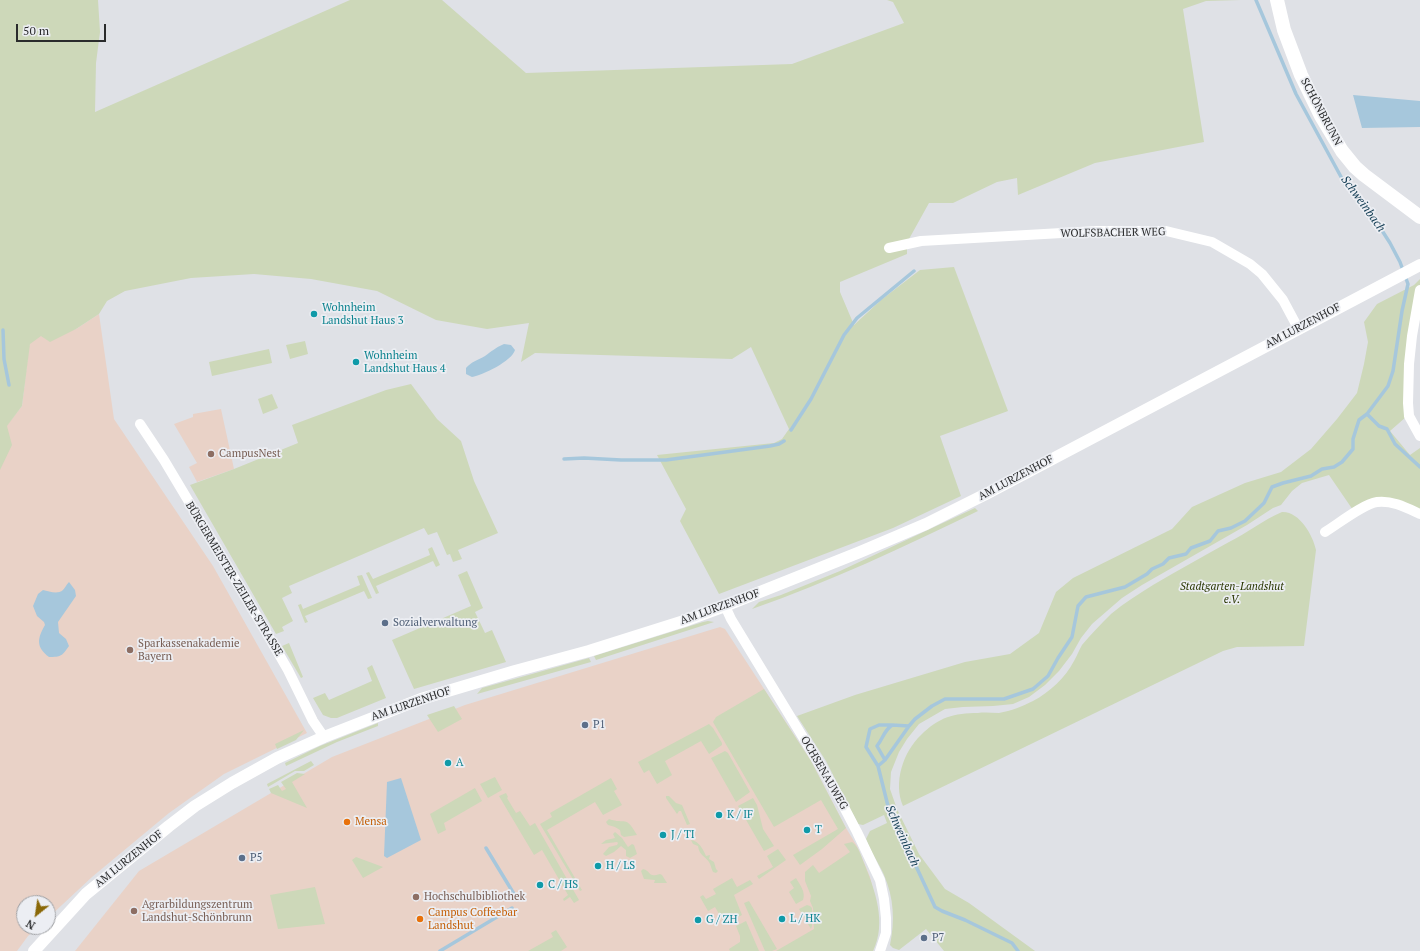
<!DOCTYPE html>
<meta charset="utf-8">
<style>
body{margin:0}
#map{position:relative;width:1420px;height:951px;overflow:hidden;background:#dfe1e6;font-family:"PT Serif",serif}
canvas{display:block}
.north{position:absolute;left:16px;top:895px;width:40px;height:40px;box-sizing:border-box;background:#eceef3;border:1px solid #9ea0a3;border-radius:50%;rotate:210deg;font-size:11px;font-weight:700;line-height:16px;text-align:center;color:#2a2b2c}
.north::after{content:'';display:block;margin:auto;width:14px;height:18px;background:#8a6807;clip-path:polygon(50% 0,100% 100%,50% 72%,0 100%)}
.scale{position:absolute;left:16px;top:24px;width:90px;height:18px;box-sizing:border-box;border:2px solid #2a2b2c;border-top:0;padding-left:5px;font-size:12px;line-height:14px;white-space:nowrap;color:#2a2b2c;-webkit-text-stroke:3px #eceef3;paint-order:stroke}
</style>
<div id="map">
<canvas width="1420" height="951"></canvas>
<div class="north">N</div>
<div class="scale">50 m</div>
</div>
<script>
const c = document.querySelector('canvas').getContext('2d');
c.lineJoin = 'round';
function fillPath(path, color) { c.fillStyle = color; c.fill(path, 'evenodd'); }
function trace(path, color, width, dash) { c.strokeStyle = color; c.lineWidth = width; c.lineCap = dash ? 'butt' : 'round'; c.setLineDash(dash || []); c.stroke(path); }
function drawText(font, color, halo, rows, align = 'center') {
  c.font = font + ' "PT Serif",serif'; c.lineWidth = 3.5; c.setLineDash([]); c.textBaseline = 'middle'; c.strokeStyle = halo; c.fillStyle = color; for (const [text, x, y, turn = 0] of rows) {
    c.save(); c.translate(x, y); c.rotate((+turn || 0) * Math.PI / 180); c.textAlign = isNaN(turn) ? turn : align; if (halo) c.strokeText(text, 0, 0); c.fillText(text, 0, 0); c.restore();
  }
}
const education = new Path2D(`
 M99 314 114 419 213 566 307 733 224 774 169 813 92 877 48 918V903H24V927H38L28 936 17 951H0V434L22 406 30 338 76 329Z
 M221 409 234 469 197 482 189 467 197 463 174 424 193 417V414Z
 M720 627 725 629 811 761 846 828 857 846 870 877 877 905 878 933 873 951H75L139 871 332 757 465 705Z`);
const green = new Path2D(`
 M0 0H98L100 32 96 63 95 112 350 0H442L526 73 792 64 904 23 893 2 887 0H1241L1206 1 1183 9 1204 142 1095 163 1018 195 1017 178 997 182 953 203H929L909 239H907V254L840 282V292L854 325 881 300 920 270 954 267 1008 411 940 436 961 496 893 528 719 594 680 521 686 509 657 455 774 443 782 439 789 429 751 347 732 359 535 353 521 362 529 323 487 329 436 320 377 291 311 279 254 274 191 278 125 291 107 301 99 314 76 329 50 342 41 336 30 344 22 406 7 426 12 445 0 470Z
 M1420 279V290L1406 417 1390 431 1410 455 1420 448V514L1387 503 1355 513 1329 475 1302 483 1292 491 1281 505 1273 508 1247 525 1142 585 1122 598 1092 624 1081 638 1072 654 1059 671 1045 685 1029 697 1013 704 993 706 963 707 945 709 919 724 907 739 899 752 891 772 890 789 897 809 919 854 945 889 969 903 1035 951H944L926 929 899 950 893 948 890 945C895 921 894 898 884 875 879 863 870 852 866 839L870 831 887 823 884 815 863 825 858 824 826 761 797 716 855 695 965 662 1010 654 1039 633 1056 592 1073 578 1172 529 1192 507 1245 483 1281 472 1311 449 1337 419 1357 393 1364 364 1368 342 1364 322 1377 304 1414 285Z
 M305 341 308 354 290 359 286 345Z
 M269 349 272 363 212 376 209 362Z
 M411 384 437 419 461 441 474 481 498 533 458 550 462 559 453 562 450 554 447 555 437 532 428 535 424 528 289 586 292 593 282 598 293 621 282 627 284 631 276 634 190 485 234 469 298 443 292 425 386 390Z
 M272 394 278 408 263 414 258 399Z
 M975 508 978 511C903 547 830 582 752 609L759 602 781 595 840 571Z
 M1282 512C1299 511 1313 535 1316 550L1304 646 1237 647 1223 651 903 806C893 783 903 752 921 735 939 717 954 713 978 713 985 712 992 713 999 713 1011 711 1023 706 1033 701 1050 692 1065 678 1074 661 1077 656 1079 650 1082 645 1091 634 1101 624 1111 614 1124 603 1139 594 1153 585 1178 570 1204 556 1229 542 1247 533 1263 520 1282 512Z
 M432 547 440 565 436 567 433 561 376 586 379 593 376 594 366 573 369 572 373 579 430 555 428 549Z
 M467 571 483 608 475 612 485 633 492 630 506 662 414 689 392 640 471 606 458 575Z
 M362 575 372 598 368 599 364 591 305 616 308 622 305 623 298 605 301 604 303 609 360 585 357 576Z
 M708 621 714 622 596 660 594 656 703 622Z
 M289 643 303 677 301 678 282 646Z
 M589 658 591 662 477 694 482 688Z
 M372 665 386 698 337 718H331L323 715 313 698 325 693 329 700 372 681 367 668Z
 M764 689 811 761 846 828 822 849 800 865 793 855 838 829 821 800 774 827 713 722 716 717Z
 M454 706 462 719 438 732 427 715Z
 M378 723V726L337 742 286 766 285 763 320 746Z
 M709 724 713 728 722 743V745L709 754 701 741 665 761 672 775 657 784 649 770 644 773 638 762Z
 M304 730 296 740 277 749 275 744Z
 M725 751 728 753 750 792 736 802 711 758Z
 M311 761 314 765 304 771H295L268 787 267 784Z
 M297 773 305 774 292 782 307 808 271 793 269 789 278 785 282 791 286 789 281 782Z
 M495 777 502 790 488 798 480 784Z
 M611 778 617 789 614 791 622 805 603 815 595 802 547 830 582 890 580 891 540 824 552 817 550 813Z
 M475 788 482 801 444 823 446 830 438 834 430 814Z
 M506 793 508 797 507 798 516 813 520 811 530 826 535 823 579 900 574 903 570 897 564 901 563 899 568 895 542 850 534 855 499 796Z
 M666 796H669L676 803 682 805 690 824 687 825 681 811H679L677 814 666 798Z
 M753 798 757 805 763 829 774 846 764 851 738 806Z
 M609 819C626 825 625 814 637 835L624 837 621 835 620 830 615 827 608 825 606 822Z
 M615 832 622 838 628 847 632 844 634 845 637 854 630 858 626 856V850L621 846 614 852 606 856 603 854 609 847 617 845 618 843 617 842 601 844 606 840 615 838 613 834Z
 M691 840C699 841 703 849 706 856L710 855 709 859 714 862 716 869 718 871 716 873 713 872C711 868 711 865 709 862 705 856 699 855 698 846L693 844Z
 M852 842C859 847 861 856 864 863 875 890 887 923 873 951H776L814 929 813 908 810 901 811 896 805 881V872L813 865 819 873 850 852 844 844Z
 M778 849 786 860 759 879 757 876 773 867 767 856Z
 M356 857 383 867 363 878 352 860Z
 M643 869C652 871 647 878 660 874L662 875 667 883H654L655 880 644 879 641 871Z
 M732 878 737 887 750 880 753 884 734 895 742 915 725 924 715 907 708 911 700 897 703 895 706 899 716 894 713 889Z
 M796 878C800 885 806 892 803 900L796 904 789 892 794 888 790 882Z
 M315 887 325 924 278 929 270 895Z
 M749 901 777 949 772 951H765L744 903Z
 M807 905 810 906 812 908V926L811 929 799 909Z
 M746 921 759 951H730L729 949 740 942V936L736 926Z
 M556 930 567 947 561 951H528L553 937 551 933Z`);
const water = new Path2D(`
 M1353 95 1420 101V127L1362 128Z
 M504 344 511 345 515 350C512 361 483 375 472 377L466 374V368C471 362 478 360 485 356 492 351 495 348 504 344Z
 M69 582 75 590 76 596 58 622 59 633 66 639 69 646C62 656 61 657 49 657 36 647 37 639 45 625L44 622 37 616 33 606 38 594 43 590C49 591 57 595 63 590 65 588 66 585 69 582Z
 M401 778 421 840 387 858 384 856 387 782Z`);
const stream = new Path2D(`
 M3 330 4 359 9 385
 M1367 414 1379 426 1387 429 1395 444 1420 467
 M791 430 811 399 844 335 857 318 914 271
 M564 459 584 458 621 460H666L770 446 779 444 784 441
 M885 760 877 746C884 737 883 732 892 725L909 726
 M878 766 866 747 870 729 879 725H892
 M486 848 514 894
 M440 951 512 908
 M1018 951 1012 943 965 920 942 911 935 907 888 806 878 766 885 760 909 726 915 719 932 706 945 699H1004L1033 689 1048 676 1058 658 1072 637 1078 606 1086 597 1125 587 1147 574 1152 569 1163 564 1169 558 1186 554 1191 548 1210 541 1218 531 1231 528 1245 521 1264 503 1272 487 1283 483 1311 476 1322 469 1334 467 1342 462 1353 449V439L1359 420 1367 414 1388 386 1393 371 1402 311 1408 284 1400 262 1390 243 1363 201 1346 186 1296 94 1256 0`);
const minor = new Path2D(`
 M889 248 921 241 1097 231H1166L1212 242 1250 264 1262 274 1283 300 1298 328
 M1420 290 1412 336 1409 364 1408 403 1409 416 1420 436
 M140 424 164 460 244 594 288 670 313 721 324 737
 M1325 532C1338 524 1363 504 1377 502 1392 500 1407 508 1420 514
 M725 606 731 619 835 790 857 832 880 880 884 899 886 918V933L880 951`);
const tertiary = new Path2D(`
 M34 951 86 894 169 826 195 806 232 783 277 758 324 737 421 699 515 671 589 651 684 621 725 606 860 552 926 524 988 493 1420 265`);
const secondary = new Path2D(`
 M1277 0 1284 30 1301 75 1321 116 1342 151 1355 167 1364 175 1420 217`);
const markers = [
 [314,314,4,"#0f9aa8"],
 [356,362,4,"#0f9aa8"],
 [211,454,4,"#8d6e63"],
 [385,623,4,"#5c6f8a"],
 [130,650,4,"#8d6e63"],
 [585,725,4,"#5c6f8a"],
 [448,763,4,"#0f9aa8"],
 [719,815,4,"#0f9aa8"],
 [347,822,4,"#e8710a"],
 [807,830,4,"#0f9aa8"],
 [663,835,4,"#0f9aa8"],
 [242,858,4,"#5c6f8a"],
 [598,866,4,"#0f9aa8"],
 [540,885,4,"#0f9aa8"],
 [416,897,4,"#8d6e63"],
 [134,911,4,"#8d6e63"],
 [420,919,4,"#e8710a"],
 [782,919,4,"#0f9aa8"],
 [698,920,4,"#0f9aa8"],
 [924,938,4,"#5c6f8a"]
];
const streetNames = [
 ["SCHÖNBRUNN",1321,112,62],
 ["WOLFSBACHER WEG",1113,233,-1],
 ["AM LURZENHOF",1303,326,-28],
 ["AM LURZENHOF",1016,478,-28],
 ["BÜRGERMEISTER-ZEILER-STRASSE",234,579,59],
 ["AM LURZENHOF",720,607,-20],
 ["AM LURZENHOF",411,704,-19],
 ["OCHSENAUWEG",824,773,60],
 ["AM LURZENHOF",129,859,-39]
];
const cultureNames = [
 ["Wohnheim",322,308],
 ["Landshut Haus 3",322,321],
 ["Wohnheim",364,356],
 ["Landshut Haus 4",364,369],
 ["A",456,763],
 ["K / IF",727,815],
 ["T",815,830],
 ["J / TI",671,835],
 ["H / LS",606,866],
 ["C / HS",548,885],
 ["L / HK",790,919],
 ["G / ZH",706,920]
];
const educationNames = [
 ["CampusNest",219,454],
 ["Sparkassenakademie",138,644],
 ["Bayern",138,657],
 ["Hochschulbibliothek",424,897],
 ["Agrarbildungszentrum",142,905],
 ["Landshut-Schönbrunn",142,918]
];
const parkNames = [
 ["Stadtgarten-Landshut",1232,587],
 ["e.V.",1232,600]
];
const serviceNames = [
 ["Sozialverwaltung",393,623],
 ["P1",593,725],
 ["P5",250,858],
 ["P7",932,938]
];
const foodNames = [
 ["Mensa",355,822],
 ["Campus Coffeebar",428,913],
 ["Landshut",428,926]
];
const waterNames = [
 ["Schweinbach",1363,204,54],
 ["Schweinbach",902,836,66]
];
fillPath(education, '#e9d2c7');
fillPath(green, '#cdd8b9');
fillPath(water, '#a6c7dc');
trace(stream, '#a6c7dc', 3.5);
trace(minor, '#fff', 10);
trace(tertiary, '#fff', 12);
trace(secondary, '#fff', 14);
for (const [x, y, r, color] of markers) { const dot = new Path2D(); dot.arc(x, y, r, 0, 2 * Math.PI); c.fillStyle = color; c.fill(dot); trace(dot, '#eceef3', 1.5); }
drawText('11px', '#2a2b2c', '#eceef3', streetNames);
drawText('11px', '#0d838f', '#eceef3', cultureNames, 'left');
drawText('11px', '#785e54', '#eceef3', educationNames, 'left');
drawText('italic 11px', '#293600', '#eceef3', parkNames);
drawText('11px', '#4e5e75', '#eceef3', serviceNames, 'left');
drawText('11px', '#c56008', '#eceef3', foodNames, 'left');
drawText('italic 12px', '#123c53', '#eceef3', waterNames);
</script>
